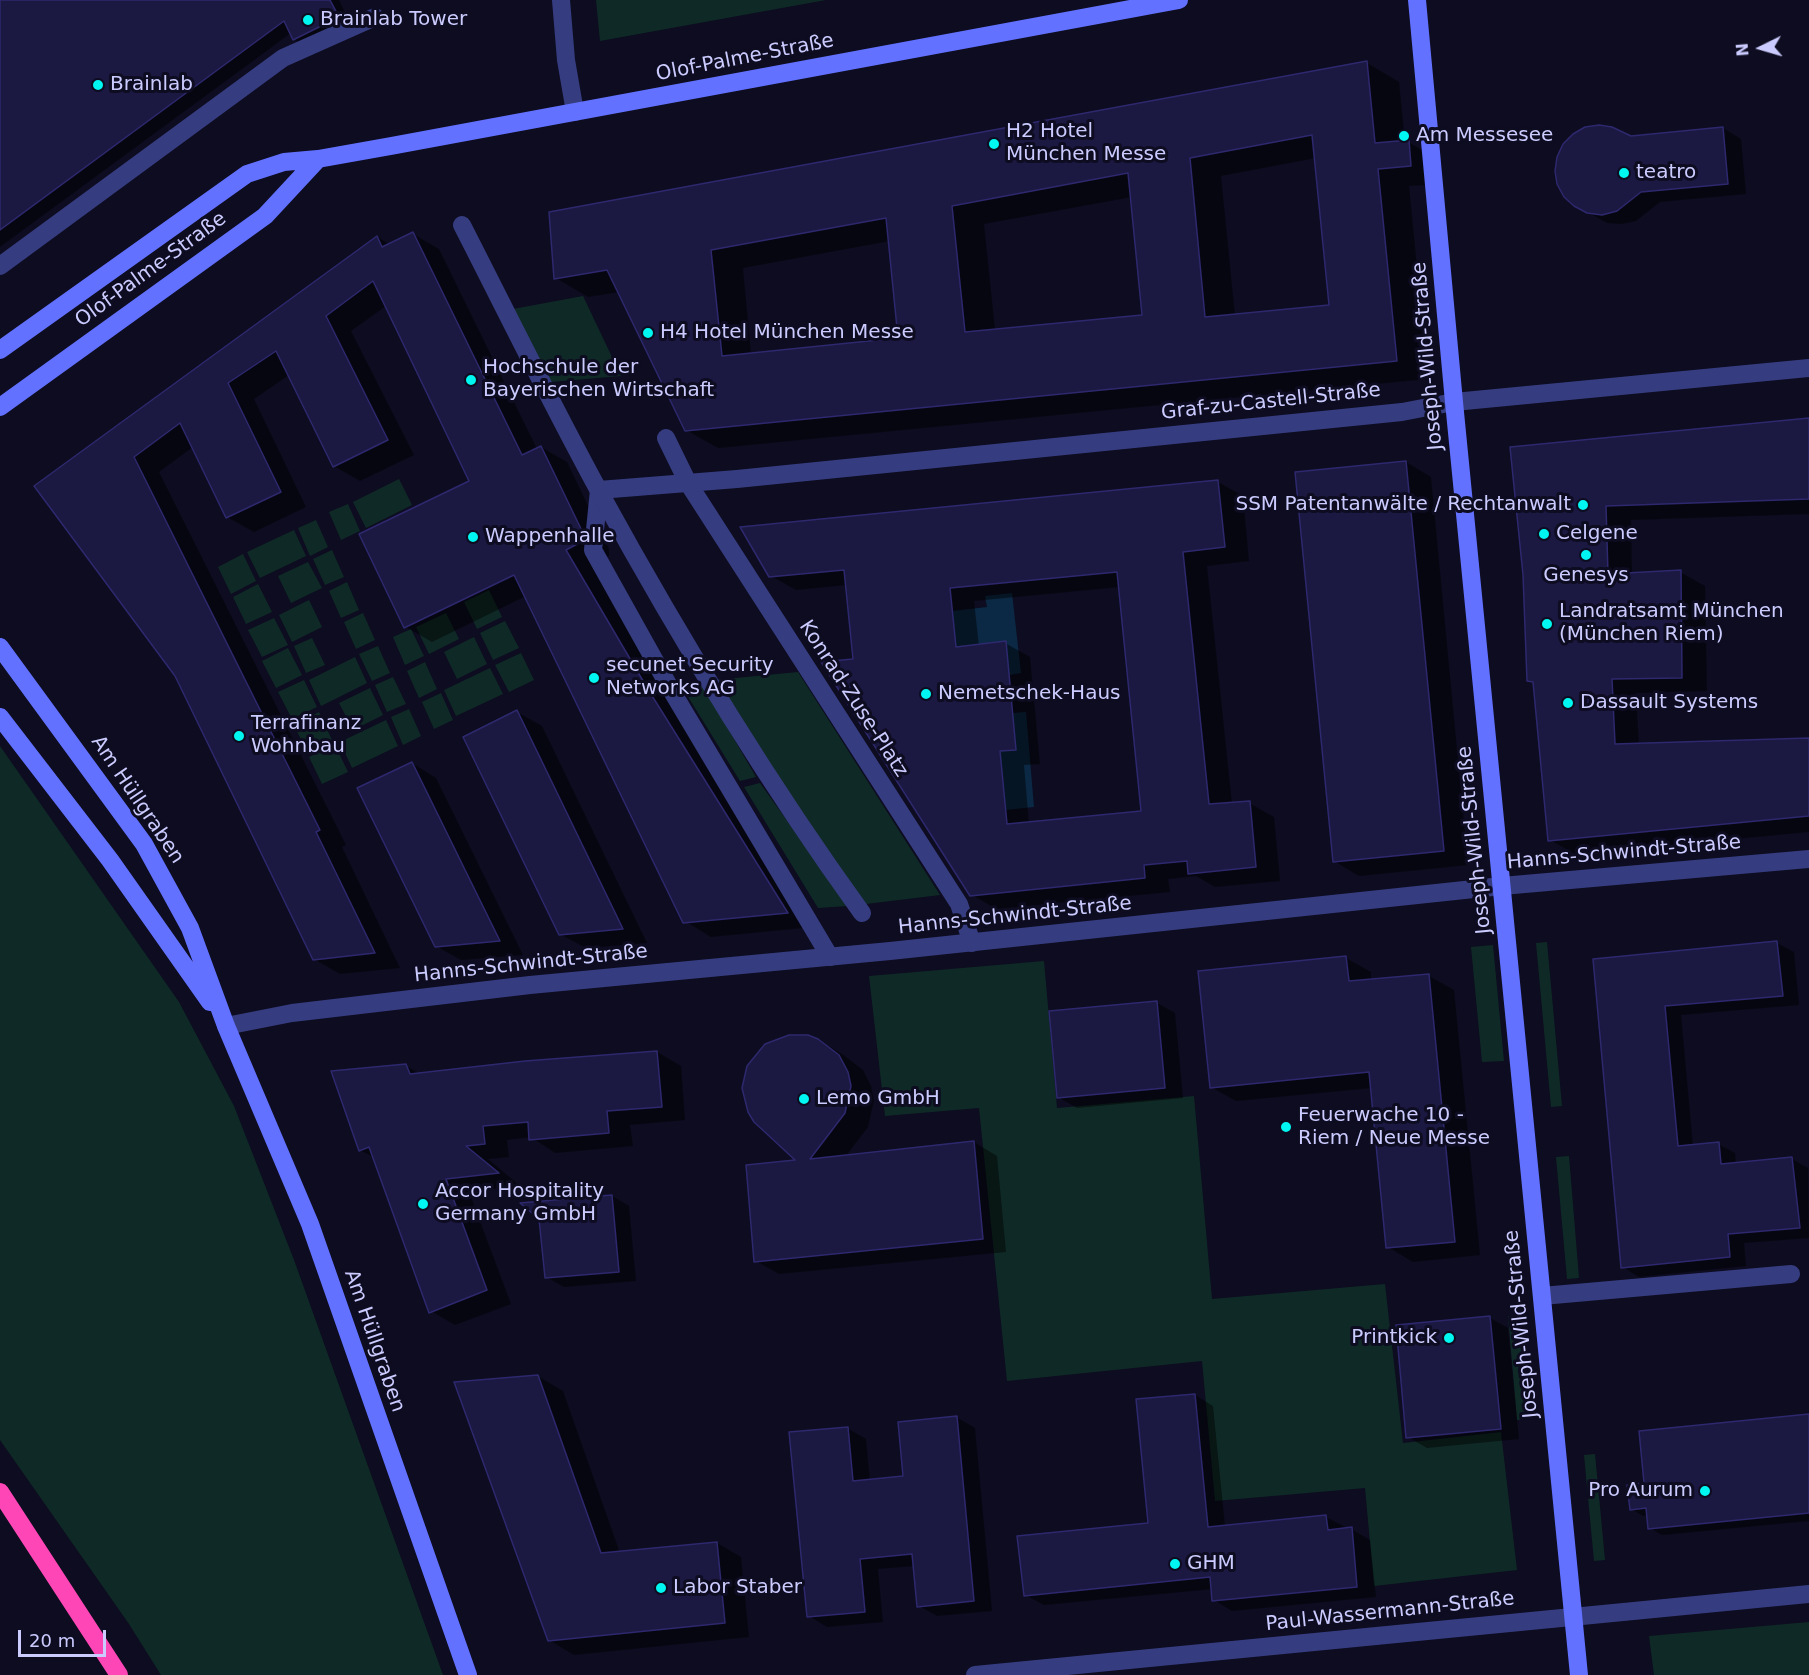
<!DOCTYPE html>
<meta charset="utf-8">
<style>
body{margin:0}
#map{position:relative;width:1809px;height:1675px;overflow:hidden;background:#0d0c20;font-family:"DejaVu Sans",sans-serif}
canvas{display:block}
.north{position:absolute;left:1731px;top:18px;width:60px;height:60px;-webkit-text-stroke:4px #0d0c20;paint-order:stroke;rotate:265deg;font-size:16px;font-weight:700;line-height:24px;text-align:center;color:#cbcbff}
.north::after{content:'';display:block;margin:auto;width:21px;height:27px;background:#cbcbff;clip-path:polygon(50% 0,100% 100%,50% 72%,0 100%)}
.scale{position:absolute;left:18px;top:1630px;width:88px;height:27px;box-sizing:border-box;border:3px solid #cbcbff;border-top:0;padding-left:8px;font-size:18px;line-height:21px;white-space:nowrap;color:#cbcbff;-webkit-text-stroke:4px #0d0c20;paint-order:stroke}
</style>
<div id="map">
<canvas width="1809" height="1675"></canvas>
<div class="north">N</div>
<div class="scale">20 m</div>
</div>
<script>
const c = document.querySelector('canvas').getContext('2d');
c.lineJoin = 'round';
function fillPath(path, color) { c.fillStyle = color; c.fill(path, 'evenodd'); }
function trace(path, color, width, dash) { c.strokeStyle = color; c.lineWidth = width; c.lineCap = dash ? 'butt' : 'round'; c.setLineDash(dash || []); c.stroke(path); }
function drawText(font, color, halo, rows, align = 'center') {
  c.font = font + ' "DejaVu Sans",sans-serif'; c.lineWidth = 6; c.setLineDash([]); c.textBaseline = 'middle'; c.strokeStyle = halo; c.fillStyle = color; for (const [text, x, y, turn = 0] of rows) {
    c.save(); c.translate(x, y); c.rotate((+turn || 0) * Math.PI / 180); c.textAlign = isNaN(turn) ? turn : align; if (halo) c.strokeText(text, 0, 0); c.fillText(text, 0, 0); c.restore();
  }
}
const green = new Path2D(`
 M596 0H826L600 41Z
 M583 296 621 376 551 382 513 309Z
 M399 479 412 505 366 528 353 502Z
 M348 504 360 531 341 540 329 512Z
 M316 520 328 547 310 556 298 528Z
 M294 530 306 556 260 578 247 552Z
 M332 550 344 577 325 585 313 559Z
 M243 554 256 581 231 594 218 567Z
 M308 562 322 588 291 603 278 576Z
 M347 582 359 610 341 618 329 591Z
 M258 584 272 612 246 624 233 597Z
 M489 590 502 617 477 629 464 602Z
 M309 600 322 627 292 642 279 615Z
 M363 613 375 640 356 649 344 622Z
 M446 613 459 639 429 654 416 627Z
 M274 618 288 645 262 657 248 630Z
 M505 621 519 648 493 660 480 633Z
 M411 629 424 656 405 665 393 637Z
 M474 637 487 664 457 679 444 652Z
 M312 638 325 665 306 673 294 646Z
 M378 646 390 673 372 681 359 654Z
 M288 648 302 675 276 688 262 661Z
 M521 653 534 680 509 692 495 665Z
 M355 657 367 683 321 706 309 680Z
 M425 662 437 689 419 698 407 671Z
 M490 668 503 694 456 716 444 690Z
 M798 672 940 895 866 904 785 791 715 680Z
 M393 677 406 704 387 712 375 685Z
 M304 680 317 707 292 719 278 692Z
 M701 682 756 777 740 781 682 687Z
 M370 688 383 715 353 730 339 703Z
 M441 693 453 720 434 729 422 702Z
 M409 709 421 736 403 745 391 717Z
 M319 712 332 740 307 752 294 725Z
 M386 720 398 746 352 768 340 742Z
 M335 745 348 772 322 784 309 757Z
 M0 746 179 1002 234 1106 294 1260 443 1675H161L129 1624 0 1440Z
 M760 783 848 906 818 908 744 787Z
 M1547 942 1562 1106 1551 1107 1536 943Z
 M1493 945 1504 1061 1482 1062 1471 947Z
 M1044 961 1057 1108 1194 1096 1212 1299 1385 1284 1403 1443 1501 1432 1517 1570 1374 1586 1365 1488 1215 1501 1202 1361 1007 1381 979 1108 885 1116 869 976Z
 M1569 1156 1579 1278 1567 1279 1556 1157Z
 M1519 1315 1529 1419 1517 1420 1508 1316Z
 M1595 1454 1605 1560 1594 1561 1584 1455Z
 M1809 1622V1675H1654L1649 1636Z`);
const water = new Path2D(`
 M1012 593 1021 673 1009 675 1005 641 955 647 952 611 987 607 985 596Z
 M1026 712 1034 807 1005 810 1000 751 1016 750 1012 713Z`);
const shadow = new Path2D(`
 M0 0H339L351 25 308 47 294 39 291 33 0 247Z
 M1367 63 1399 82 1405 142H1408L1441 161 1443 184 1409 186 1428 379 718 448 686 430 619 292 588 297 556 278ZM1316 158 1331 307 1235 316 1221 176ZM1132 197 1143 316 995 330 984 224ZM890 241 899 340 751 354 743 268Z
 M1723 128 1741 139 1746 194 1660 202 1636 221 1622 224 1607 223 1575 205 1631 137Z
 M413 234 439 249 537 449 541 447 567 462 609 549V556L591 565 675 708 813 927 711 937 685 921 526 596 432 642 406 627 361 535 471 482 386 306 351 331 414 455 360 481 334 466 289 375 254 399 306 507 254 532 227 517 193 447 159 472 346 845 342 847 400 968 340 974 314 959 176 676 36 486 378 237 390 245Z
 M1809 420V514L1631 520 1632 574 1680 572 1705 586 1707 691 1636 693 1639 745 1809 740V832L1575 854 1550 840 1535 684 1528 680 1524 575 1512 448Z
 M1406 462 1431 477 1468 865 1359 876 1334 861Z
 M1218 482 1243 496 1249 561 1207 566 1232 804 1249 803 1274 817 1280 881 1215 887 1196 876 1168 879 1170 892 996 909 971 894 855 660 847 585 796 590 771 576ZM1120 587 1142 813 1029 824 1024 765 1040 764 1030 657 1005 643 979 646 974 601Z
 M517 712 542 726 647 943 586 948 560 934Z
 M412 763 436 778 523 955 461 960 436 946Z
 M1777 943 1794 952 1799 1005 1681 1015 1693 1146 1718 1144 1735 1153 1736 1164 1792 1159 1808 1168 1809 1238 1744 1243 1746 1266 1639 1277 1623 1267 1595 960Z
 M1346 958 1371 972V981L1429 976 1454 990 1480 1255 1413 1262 1388 1247 1372 1088 1236 1101 1211 1087Z
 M1157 1003 1175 1013 1183 1098 1077 1108 1058 1097Z
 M818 1040 842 1054 863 1070 871 1086 874 1100 868 1127 845 1157 974 1142 997 1156 1006 1252 779 1274 756 1261 799 1162Z
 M657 1052 681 1066 685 1120 630 1125 633 1146 555 1153 531 1137 507 1140 509 1157 488 1159 520 1186 469 1192 511 1304 455 1325 431 1311 375 1158 360 1150 406 1066 422 1075Z
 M612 1196 629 1206 636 1281 564 1287 546 1277Z
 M1490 1318 1508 1328 1519 1439 1427 1448 1408 1437Z
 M538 1376 563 1391 620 1553 717 1543 741 1557 749 1637 574 1655 549 1640Z
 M1195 1395 1213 1406 1225 1526 1326 1517 1345 1527V1530L1351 1529 1370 1540 1376 1597 1232 1611 1214 1600 1213 1589 1044 1605 1025 1595 1150 1525Z
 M1809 1415V1521L1662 1535 1650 1528 1648 1515 1643 1516 1631 1509 1646 1485Z
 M956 1417 975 1428 992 1611 937 1616 919 1606 915 1566 878 1569 883 1622 827 1627 809 1616 847 1428 866 1439 870 1481 904 1478Z`);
const building = new Path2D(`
 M0 0H330L339 17 293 40 284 21 0 230Z
 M1367 61 1375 143 1409 140 1411 166 1378 169 1397 361 685 431 607 270 554 279 549 212ZM1312 135 1329 305 1205 317 1190 158ZM1128 173 1142 315 965 332 952 206ZM886 218 898 338 722 356 711 250Z
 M1599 125 1612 127 1631 136 1723 127 1728 184 1641 192 1617 211 1602 215 1587 213 1574 206 1564 197 1557 184 1555 171 1557 157 1563 144 1573 134 1585 127Z
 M413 232 522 455 541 446 583 533V541L566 550 649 691 788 913 683 923 514 575 404 628 359 534 469 481 373 281 326 316 388 440 333 467 276 351 228 383 281 492 226 518 180 423 134 457 320 830 316 832 375 953 313 960 175 676 34 486 377 236 382 247Z
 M1809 418V499L1606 506 1608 574 1681 570 1682 678 1612 679 1615 744 1809 738V816L1548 841 1533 682 1527 681 1523 575 1510 447Z
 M1406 461 1444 851 1333 862 1295 472Z
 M1218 480 1225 547 1183 552 1209 804 1250 801 1256 867 1188 874 1187 861 1144 865 1145 878 970 896 821 662 853 659 844 570 769 577 740 527ZM1117 572 1141 811 1007 824 1000 751 1016 750 1006 641 956 647 950 588Z
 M517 710 623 929 559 935 463 737Z
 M412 762 500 941 435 947 357 788Z
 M1777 941 1783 996 1665 1006 1678 1146 1719 1142 1721 1164 1792 1157 1800 1228 1728 1234 1730 1257 1621 1268 1593 959Z
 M1346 956 1349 981 1429 974 1455 1242 1386 1248 1369 1072 1210 1088 1198 971Z
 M1157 1001 1165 1088 1057 1098 1049 1011Z
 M789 1035H808L818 1039 839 1055 848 1072 851 1086 845 1113 810 1159 974 1141 983 1239 754 1262 746 1165 795 1160 754 1122 748 1112 742 1088 747 1066 765 1044Z
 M657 1051 662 1107 607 1111 609 1133 529 1140 528 1122 483 1126 485 1144 466 1146 499 1173 446 1179 487 1290 429 1313 369 1147 359 1151 331 1071 406 1064 410 1074 525 1061Z
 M612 1195 619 1272 545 1278 539 1219 520 1203Z
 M1490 1316 1501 1429 1406 1438 1396 1325Z
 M538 1375 601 1553 717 1542 725 1623 548 1641 454 1382Z
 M1195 1394 1208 1527 1326 1515 1328 1530 1352 1527 1357 1587 1212 1601 1210 1577 1024 1596 1017 1536 1148 1523 1136 1399Z
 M1809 1414V1513L1648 1529 1646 1508 1630 1510 1627 1485 1644 1483 1639 1431Z
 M957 1416 974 1601 917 1607 912 1554 860 1559 865 1612 807 1617 789 1432 848 1427 853 1481 903 1476 898 1422Z`);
const lane = new Path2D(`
 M561 0 566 60 575 112
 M0 266 283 58 375 17
 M666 438 688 483 959 904 972 943
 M599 490 593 550 670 688 830 957
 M1542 1296 1791 1274`);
const street = new Path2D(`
 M462 225C507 313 551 403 599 491 679 637 765 779 862 913
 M599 490 737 479 1402 412 1454 402 1809 368
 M226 1026 292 1013 530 985 890 951 1502 886 1809 859
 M975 1675 1809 1594`);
const secondary = new Path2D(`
 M1417 0 1454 402 1579 1675
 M0 350 247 174 284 162 318 159 391 146 1179 0
 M0 407 265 216 318 159
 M0 647 144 844 190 928 226 1026 310 1224 468 1675
 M0 717 110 860 210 1002`);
const highway = new Path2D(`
 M0 1492 119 1675`);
const markers = [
 [308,20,6,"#00f6f0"],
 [98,85,6,"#00f6f0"],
 [1404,136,6,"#00f6f0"],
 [994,144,6,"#00f6f0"],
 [1624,173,6,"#00f6f0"],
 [648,333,6,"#00f6f0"],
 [471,380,6,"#00f6f0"],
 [1583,505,6,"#00f6f0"],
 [1544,534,6,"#00f6f0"],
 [473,537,6,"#00f6f0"],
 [1586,555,6,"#00f6f0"],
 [1547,624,6,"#00f6f0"],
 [594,678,6,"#00f6f0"],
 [926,694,6,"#00f6f0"],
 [1568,703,6,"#00f6f0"],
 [239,736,6,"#00f6f0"],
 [804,1099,6,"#00f6f0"],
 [1286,1127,6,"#00f6f0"],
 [423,1204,6,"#00f6f0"],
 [1449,1338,6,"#00f6f0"],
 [1705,1491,6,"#00f6f0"],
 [1175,1564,6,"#00f6f0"],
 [661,1588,6,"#00f6f0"]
];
const poiNames = [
 ["Brainlab Tower",320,20],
 ["Brainlab",110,85],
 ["H2 Hotel",1006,132],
 ["München Messe",1006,155],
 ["Am Messesee",1416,136],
 ["teatro",1636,173],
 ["H4 Hotel München Messe",660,333],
 ["Hochschule der",483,368],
 ["Bayerischen Wirtschaft",483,391],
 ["SSM Patentanwälte / Rechtanwalt",1571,505,"right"],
 ["Celgene",1556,534],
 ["Wappenhalle",485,537],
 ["Genesys",1586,576,"center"],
 ["Landratsamt München",1559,612],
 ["(München Riem)",1559,635],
 ["secunet Security",606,666],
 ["Networks AG",606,689],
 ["Nemetschek-Haus",938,694],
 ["Dassault Systems",1580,703],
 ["Terrafinanz",251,724],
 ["Wohnbau",251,747],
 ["Lemo GmbH",816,1099],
 ["Feuerwache 10 -",1298,1116],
 ["Riem / Neue Messe",1298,1139],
 ["Accor Hospitality",435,1192],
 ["Germany GmbH",435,1215],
 ["Printkick",1437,1338,"right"],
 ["Pro Aurum",1693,1491,"right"],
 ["GHM",1187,1564],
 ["Labor Staber",673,1588]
];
const streetNames = [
 ["Olof-Palme-Straße",745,58,-11],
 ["Olof-Palme-Straße",151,270,-36],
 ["Joseph-Wild-Straße",1428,356,-95],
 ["Graf-zu-Castell-Straße",1271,402,-6],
 ["Konrad-Zuse-Platz",853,699,57],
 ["Am Hüllgraben",137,800,56],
 ["Joseph-Wild-Straße",1475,840,-96],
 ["Hanns-Schwindt-Straße",1624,853,-5],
 ["Hanns-Schwindt-Straße",1015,916,-6],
 ["Hanns-Schwindt-Straße",531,964,-6],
 ["Joseph-Wild-Straße",1522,1324,-96],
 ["Am Hüllgraben",374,1341,71],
 ["Paul-Wassermann-Straße",1390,1612,-6]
];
fillPath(green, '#0f2a26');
fillPath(water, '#0b2945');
fillPath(shadow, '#0007');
fillPath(building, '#1b1841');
trace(building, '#2e296e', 1.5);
trace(lane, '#363c80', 18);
trace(street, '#363c80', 18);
trace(secondary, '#6271ff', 18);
trace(highway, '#ff46b6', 18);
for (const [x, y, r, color] of markers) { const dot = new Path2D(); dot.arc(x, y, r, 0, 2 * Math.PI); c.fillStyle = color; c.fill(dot); trace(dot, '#0d0c20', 2); }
drawText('20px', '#cbcbff', '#0d0c20', poiNames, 'left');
drawText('20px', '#cbcbff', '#0d0c20', streetNames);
</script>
